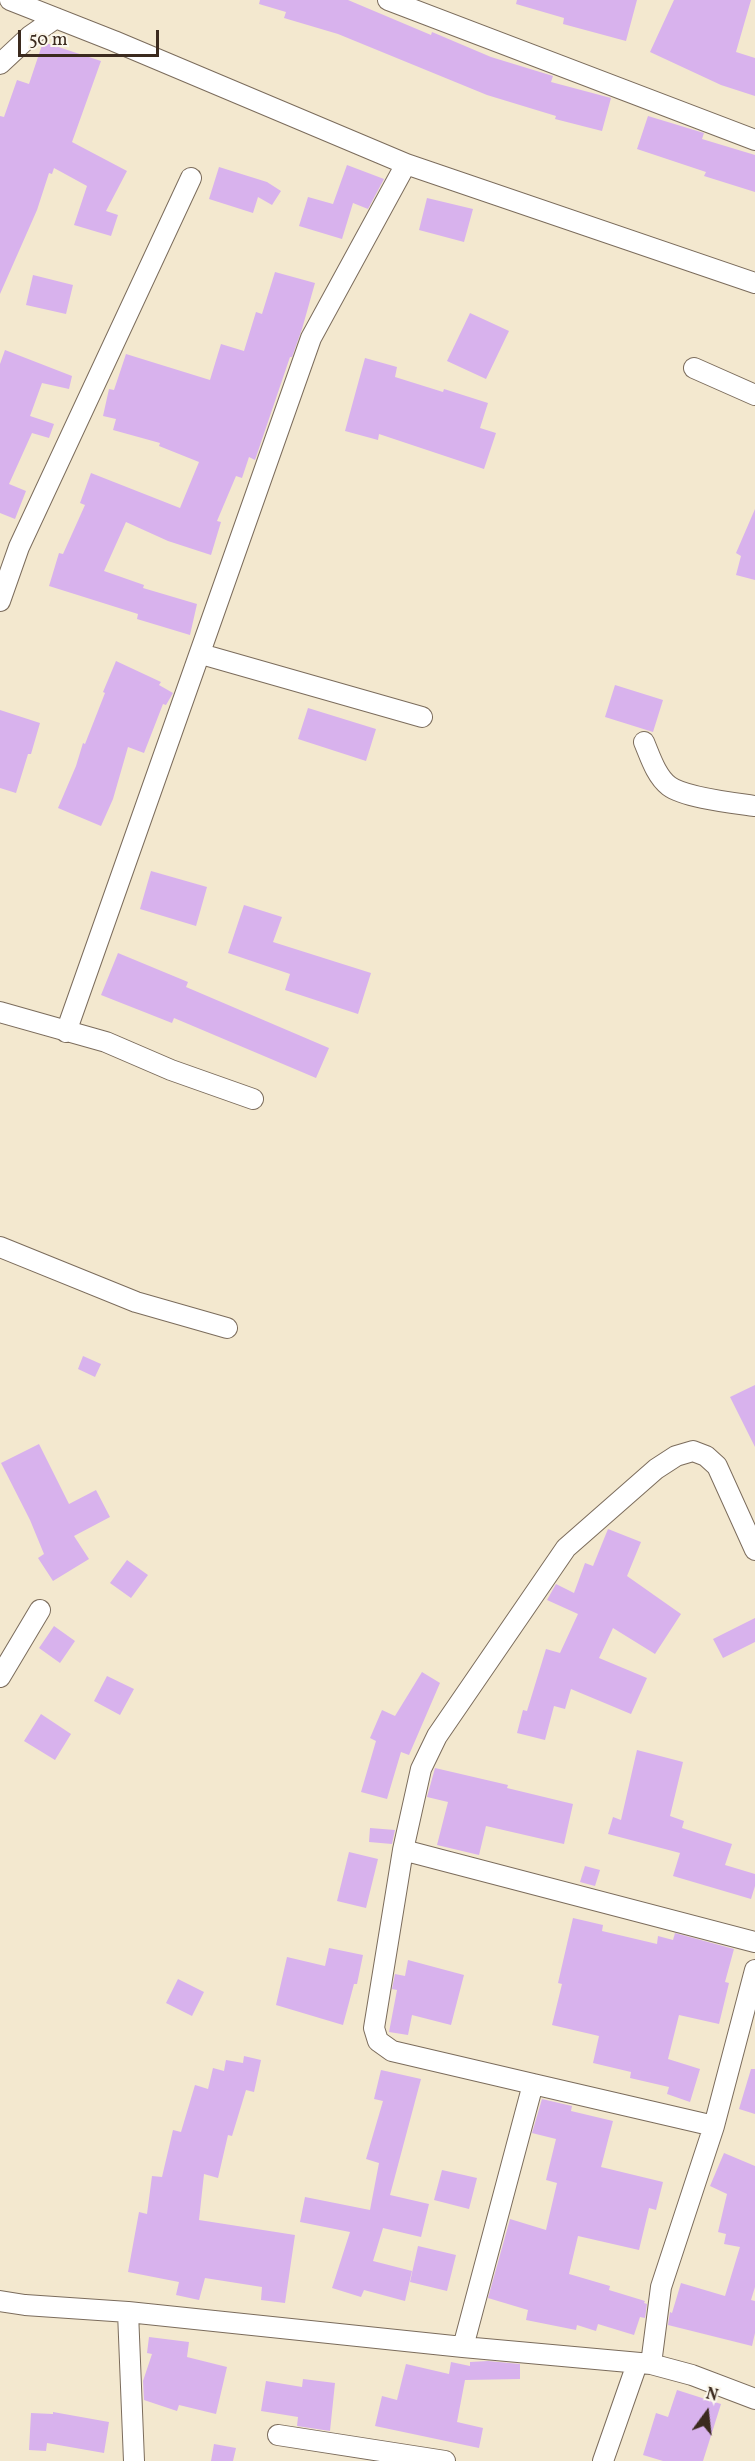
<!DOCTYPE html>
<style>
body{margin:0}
#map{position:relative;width:755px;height:2461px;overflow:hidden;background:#f3e8cf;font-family:Vollkorn,serif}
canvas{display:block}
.north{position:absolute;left:677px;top:2383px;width:60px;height:60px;-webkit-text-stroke:4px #fbf7ec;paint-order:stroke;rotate:15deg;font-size:16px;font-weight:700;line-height:24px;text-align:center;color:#3b2a1e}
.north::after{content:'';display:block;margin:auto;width:21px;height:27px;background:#3b2a1e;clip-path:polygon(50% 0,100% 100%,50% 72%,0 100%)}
.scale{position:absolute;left:18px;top:30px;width:141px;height:27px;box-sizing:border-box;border:3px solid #3b2a1e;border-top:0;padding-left:8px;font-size:18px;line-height:21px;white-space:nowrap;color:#3b2a1e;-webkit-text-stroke:4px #fbf7ec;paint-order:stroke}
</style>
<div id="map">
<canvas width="755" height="2461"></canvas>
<div class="north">N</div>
<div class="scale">50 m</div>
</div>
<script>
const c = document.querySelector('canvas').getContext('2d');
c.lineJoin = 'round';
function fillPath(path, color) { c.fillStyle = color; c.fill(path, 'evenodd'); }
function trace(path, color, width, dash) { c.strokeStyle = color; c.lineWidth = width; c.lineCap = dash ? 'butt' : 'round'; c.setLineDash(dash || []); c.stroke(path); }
const building = new Path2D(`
 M260 0H348L431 35 432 32 491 57 553 76 551 82 611 98 602 131 555 119 556 116 487 95 338 34 284 18 286 12 259 4Z
 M517 0H637L626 41 563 24 564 18 516 4Z
 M674 0H751L736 52 755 58V96L721 85 650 52Z
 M43 42 101 61 72 142 127 171 106 211 118 215 111 236 74 225 87 186 54 168 52 174 49 173 37 210 0 294V116L4 117 17 80 29 84Z
 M648 116 704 133 702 139 755 155V192L704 176 706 172 637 149Z
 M347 165 384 179 368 209 353 203 342 239 299 226 308 197 333 204Z
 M219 167 267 182 281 191 272 205 258 197 253 213 209 199Z
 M427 198 473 209 464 242 419 230Z
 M275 272 315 283 302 329 292 357H290L255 460 249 457 242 478 236 476 217 521 221 522 211 555 168 541 126 522 104 571 144 585 143 588 197 604 190 635 137 619 138 614 49 586 59 553 63 554 85 505 80 503 91 473 180 508 199 462 159 446 160 443 113 430 116 419 103 416 109 389 114 390 126 354 210 380 221 344 244 351 256 312 262 314Z
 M33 275 73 285 66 314 26 305Z
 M470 313 509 331 486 379 447 361Z
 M5 350 72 376 69 389 42 383 30 416 54 424 49 438 32 433 9 484 26 491 15 519 0 513V364Z
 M365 358 397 367 395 377 443 392 444 389 488 403 480 428 496 433 484 469 379 434 378 440 345 431Z
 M755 509V580L736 575 741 556 736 553Z
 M116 661 161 682 159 685 173 693 166 705 163 704 144 753 128 747 113 799 101 826 58 808 76 766 83 743 85 744 105 693 103 692Z
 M615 685 663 700 653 732 605 717Z
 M308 708 376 729 366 761 298 739Z
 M0 710 40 723 31 754H28L16 793 0 788Z
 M151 871 207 887 196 926 140 909Z
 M244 905 282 917 273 942 371 973 358 1014 285 990 290 974 228 953Z
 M118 953 188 982 186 987 329 1048 316 1078 174 1018 172 1023 101 995Z
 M83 1356 101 1364 95 1377 78 1369Z
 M755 1385V1447L730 1397Z
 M39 1444 69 1504 96 1490 110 1517 74 1536 89 1559 53 1581 38 1558 44 1554 30 1520 1 1463Z
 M608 1529 641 1542 627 1576 681 1614 655 1654 613 1628 599 1658 647 1678 631 1714 571 1689 565 1709 554 1706 545 1740 517 1733 523 1710 527 1711 546 1649 560 1653 578 1614 547 1600 556 1584 574 1593 585 1563 593 1566Z
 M127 1560 148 1575 131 1598 110 1583Z
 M755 1618V1642L723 1658 713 1639Z
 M54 1626 75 1641 60 1663 39 1648Z
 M422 1672 440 1683 409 1755 401 1752 387 1799 361 1792 376 1741 370 1738 382 1710 395 1716Z
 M107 1676 134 1689 120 1715 94 1701Z
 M41 1714 71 1734 55 1760 24 1741Z
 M637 1750 683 1762 670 1816 684 1821 682 1828 732 1844 725 1865 755 1874V1886L751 1899 673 1876 680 1853 608 1834 613 1817 621 1820Z
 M435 1768 508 1785 507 1788 573 1804 564 1844 486 1826 479 1855 437 1845 448 1802 427 1797Z
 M370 1828 395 1830 392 1844 369 1842Z
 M349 1852 378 1859 366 1908 337 1901Z
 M585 1866 600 1870 595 1886 580 1882Z
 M573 1918 603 1925 602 1931 657 1944 658 1936 673 1940 675 1933 734 1949 725 1982 729 1983 719 2024 679 2015 668 2059 700 2069 690 2102 667 2094 669 2087 630 2078 631 2072 593 2063 599 2036 552 2025 562 1984 558 1983Z
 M329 1948 363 1955 357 1984H354L343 2025 276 2005 287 1957 325 1966Z
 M408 1960 464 1975 451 2025 412 2015 408 2035 389 2032 397 1990 392 1989 395 1974 405 1976Z
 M178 1979 204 1992 192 2016 166 2003Z
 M244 2056 261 2060 254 2092 246 2090 232 2136 228 2135 218 2178 204 2174 199 2220 295 2235 285 2303 261 2300 262 2287 205 2278 199 2300 176 2295 179 2282 128 2272 139 2212 147 2214 152 2176 162 2177 173 2130 181 2132 195 2085 208 2089 213 2068 224 2071 226 2060 243 2063Z
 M751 2069H755V2114L739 2109Z
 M381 2070 421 2079 390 2195 429 2204 421 2237 383 2228 373 2261 412 2271 405 2301 364 2290 361 2297 332 2288 350 2232 300 2222 305 2197 370 2210 379 2163 366 2159 383 2101 374 2099Z
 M542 2099 572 2106 571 2111 613 2121 601 2167 663 2182 656 2210 649 2208 639 2250 578 2236 569 2274 610 2286 609 2290 645 2301 644 2303 647 2304 645 2318 640 2317 634 2335 598 2324 596 2331 577 2325 576 2330 526 2320 528 2310 488 2298 510 2219 546 2230 557 2183 546 2180 556 2139 532 2133Z
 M724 2153 755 2166V2287L751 2300 755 2301V2333L752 2346 668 2325 670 2312 672 2313 681 2283 725 2296 740 2247 724 2244 726 2234 718 2232 727 2194 710 2186Z
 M442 2170 477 2178 469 2209 434 2200Z
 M418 2246 456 2255 447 2291 410 2282Z
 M149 2337 189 2342 187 2357 227 2367 216 2414 179 2405 177 2411 144 2400 143 2381 152 2354 147 2353Z
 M488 2361 520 2364V2379L465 2380 457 2422 483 2428 479 2448 375 2426 382 2396 397 2400 406 2364 449 2374 451 2362 470 2366V2362Z
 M303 2379 335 2383 330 2431 297 2426 298 2417 261 2411 266 2381 302 2387Z
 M677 2390 721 2404 703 2461H663L643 2455 656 2413 668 2417Z
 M53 2412 109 2422 104 2453 47 2443 46 2451 29 2450 31 2413 53 2414Z
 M214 2444 236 2448 233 2461H211Z`);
const minor = new Path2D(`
 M10 0 114 41 406 164 755 283
 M388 0 755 140
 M0 64 30 36 56 18
 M694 368 755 395
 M0 601 19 547 191 178
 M201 654 422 717
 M644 742C650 756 656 776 669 786 685 798 735 803 755 806
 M0 1012 106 1042 171 1070 253 1099
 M66 1032 311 338 406 164
 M0 1247 136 1302 227 1328
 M0 1677 40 1610
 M403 1850 755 1942
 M533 2084 392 2051 378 2041 374 2028 403 1850 421 1769 437 1736 566 1548 656 1469 676 1456 693 1451 706 1456 717 1466 755 1550
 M714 2126 755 1970
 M0 2301 25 2305 128 2312 463 2347 651 2364 692 2375 755 2399
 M128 2312 134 2461
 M463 2347 533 2084 714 2126 661 2287 651 2364
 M278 2435 445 2461
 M603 2461 637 2364`);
fillPath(building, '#d8b2ed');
trace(minor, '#7b6c5c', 22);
trace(minor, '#fff', 20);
</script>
